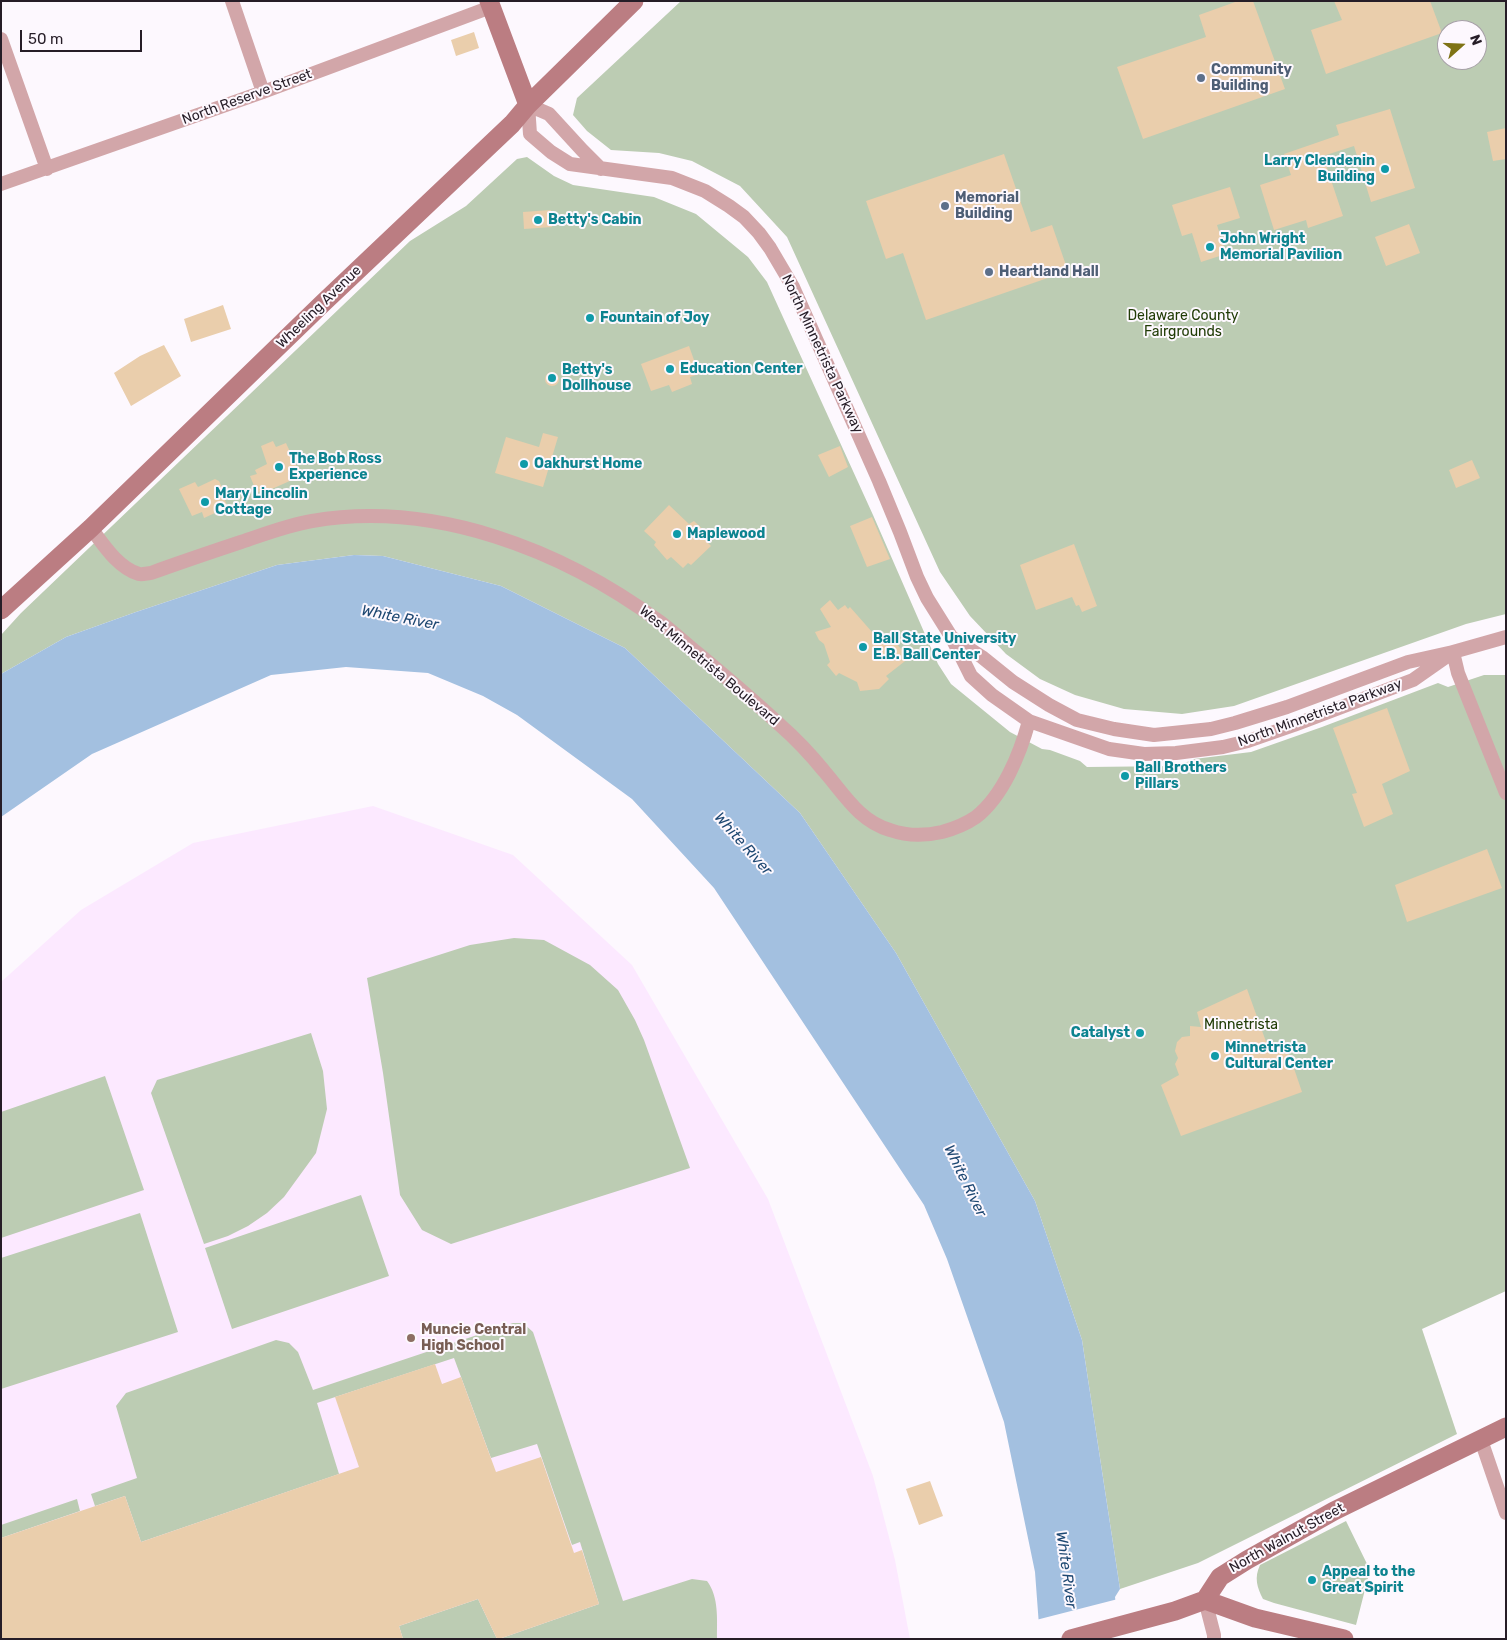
<!DOCTYPE html>
<style>
body{margin:0}
#map{position:relative;width:1507px;height:1640px;overflow:hidden;background:#fdf8fe;font-family:Rubik,sans-serif}
canvas{display:block}
.frame{position:absolute;inset:0;border:2px solid #261d27;pointer-events:none}
.north{position:absolute;left:1437px;top:20px;width:50px;height:50px;box-sizing:border-box;background:#fdf8fe;border:1px solid #a7a0a8;border-radius:50%;rotate:70deg;font-size:14px;font-weight:700;line-height:20px;text-align:center;color:#261d27}
.north::after{content:'';display:block;margin:auto;width:18px;height:22px;background:#7f7315;clip-path:polygon(50% 0,100% 100%,50% 72%,0 100%)}
.scale{position:absolute;left:20px;top:30px;width:122px;height:22px;box-sizing:border-box;border:2px solid #261d27;border-top:0;padding-left:6px;font-size:15px;line-height:18px;white-space:nowrap;color:#261d27;-webkit-text-stroke:4px #fdf8fe;paint-order:stroke}
</style>
<div id="map">
<canvas width="1507" height="1640"></canvas>
<div class="frame"></div>
<div class="north">N</div>
<div class="scale">50 m</div>
</div>
<script>
const c = document.querySelector('canvas').getContext('2d');
c.lineJoin = 'round';
function fillPath(path, color) { c.fillStyle = color; c.fill(path, 'evenodd'); }
function trace(path, color, width, dash) { c.strokeStyle = color; c.lineWidth = width; c.lineCap = dash ? 'butt' : 'round'; c.setLineDash(dash || []); c.stroke(path); }
function drawText(font, color, halo, rows, align = 'center') {
  c.font = font + ' Rubik,sans-serif'; c.lineWidth = 4; c.setLineDash([]); c.textBaseline = 'middle'; c.strokeStyle = halo; c.fillStyle = color; for (const [text, x, y, turn = 0] of rows) {
    c.save(); c.translate(x, y); c.rotate((+turn || 0) * Math.PI / 180); c.textAlign = isNaN(turn) ? turn : align; if (halo) c.strokeText(text, 0, 0); c.fillText(text, 0, 0); c.restore();
  }
}
const built = new Path2D(`
 M373 806 513 855 632 965 768 1199 873 1476 895 1560 910 1639H1V982L81 910 193 843Z`);
const green = new Path2D(`
 M681 1H1506V614L1466 624 1234 706 1182 714 1124 709 1075 695 1040 679 1006 654 970 616 940 572 787 237 740 186 692 161 659 153 611 150 587 131 573 115 577 98ZM1447 30H1477V60H1447Z
 M527 157 554 176 573 185 654 197 696 214 748 257 767 282 873 515 938 664 951 684 1010 732 1042 749 1050 750 1080 761 1087 767 1178 766 1194 759 1251 752 1322 727 1438 683 1448 687 1484 675H1506V1291L1422 1329 1457 1434 1198 1563 1120 1589 1082 1340 1035 1201 896 953 800 813 625 648 501 586 383 556 354 555 277 565 136 612 66 637 1 674V635L21 613 410 241 466 206 517 159Z
 M514 938 544 940 590 965 618 990 635 1020 644 1040 690 1168 451 1244 422 1230 400 1195 383 1073 367 978 470 945Z
 M311 1033 323 1071 327 1109 316 1153 284 1197 267 1213 248 1226 228 1236 204 1244 151 1093 157 1080Z
 M105 1076 144 1190 1 1238V1112Z
 M361 1195 389 1276 232 1329 205 1248Z
 M140 1213 178 1332 1 1389V1258Z
 M513 1323H523L533 1332 623 1601 692 1579 707 1581C719 1597 717 1619 717 1639H499L599 1604 580 1542 572 1545 537 1444 491 1458 454 1358 317 1403 339 1474 141 1542 125 1496 95 1506 91 1494 137 1478 116 1406 126 1393 276 1340 289 1343 298 1352 313 1390Z
 M77 1499 80 1511 1 1538V1525Z
 M1346 1521 1370 1570 1356 1625 1274 1603 1263 1599C1257 1587 1254 1578 1260 1565Z
 M478 1599 497 1639H403L399 1626Z`);
const water = new Path2D(`
 M354 555 383 556 501 586 625 648 800 813 896 953 1035 1201 1082 1340 1120 1589 1115 1597 1120 1639H1040L1035 1572 1004 1422 947 1259 924 1205 714 888 632 799 517 715 483 696 428 673 346 667 271 675 92 754 1 817V674L66 637 136 612 277 565Z`);
const pier = new Path2D(`
 M1118 1599 1123 1639H1037L1036 1620Z`);
const building = new Path2D(`
 M1238 1H1253L1285 89 1143 139 1117 67 1206 37 1199 15Z
 M1334 1H1430L1442 33 1326 74 1311 30 1342 20Z
 M474 32 479 48 456 56 451 40Z
 M1390 109 1415 188 1371 202 1354 146 1323 156 1343 216 1308 228 1306 220 1274 230 1260 185 1291 175 1284 154 1339 135 1336 125Z
 M1506 128V159L1493 161 1487 132Z
 M1004 154 1031 232 1052 225 1068 271 926 320 903 253 886 259 866 201Z
 M1230 187 1240 218 1217 225 1226 254 1201 262 1192 233 1182 236 1172 205Z
 M551 210 552 227 524 229 523 212Z
 M1409 224 1420 253 1386 266 1375 237Z
 M223 305 231 329 191 342 184 319Z
 M164 345 181 376 131 406 114 373 140 356Z
 M689 346 699 374 690 377 692 384 672 392 669 385 651 391 641 364Z
 M545 379a7 7 0 1 1 14 0a7 7 0 1 1-14 0Z
 M543 433 558 437 543 487 495 473 506 437 539 447Z
 M273 441 276 447 286 443 301 476 265 492 264 489 257 493 250 476 257 474 255 470 267 464 261 446Z
 M840 446 848 467 829 477 818 455Z
 M1472 460 1480 478 1456 488 1449 470Z
 M215 479 219 481 224 492 223 496 228 507 204 518 202 512 192 516 179 489 195 482 198 487Z
 M669 505 689 524 694 521 711 537 707 542 711 546 691 565 688 563 683 568 671 557 667 560 654 545 656 542 644 531Z
 M872 517 890 559 867 567 850 526Z
 M1074 544 1097 606 1082 612 1079 605 1076 606 1072 597 1036 610 1020 565Z
 M830 600 838 610 845 605 848 609 850 607 880 641 888 634 909 658 886 676 889 679 879 689 860 691 857 682 839 673 836 676 827 665 830 662 824 644 819 640 815 632 831 627 820 609Z
 M1387 708 1410 771 1382 784 1393 814 1364 827 1352 794 1357 793 1333 728Z
 M1487 849 1502 888 1407 922 1395 885Z
 M1247 989 1269 1050 1285 1042 1302 1092 1181 1136 1161 1085 1179 1075 1175 1064 1178 1058 1175 1051 1177 1042 1182 1037 1190 1036V1026L1201 1027 1197 1012Z
 M435 1364 442 1384 461 1377 496 1472 541 1457 574 1553 582 1550 599 1604 499 1639H497L478 1599 399 1626 403 1639H1V1538L125 1496 141 1542 359 1467 335 1397Z
 M930 1481 943 1516 919 1525 906 1489Z`);
const street = new Path2D(`
 M232 1 263 92
 M1 39 47 169
 M601 169 582 150 549 114 528 105 530 134 551 152 570 164 672 178 705 191 729 206 744 217 759 233 770 248 793 287 879 481 900 532 917 577 927 598 952 638 971 676 992 695 1029 721 1109 749 1144 754 1176 753 1223 747 1248 741 1294 725 1413 680 1453 652
 M1 184 263 92 491 7
 M91 528C103 544 118 568 139 574 143 575 147 573 151 573 181 562 211 552 241 542 265 534 288 525 312 521 435 500 562 550 660 622 672 631 684 642 696 652 725 676 753 700 780 725 796 739 811 755 824 771 844 794 859 821 890 830 907 836 925 836 942 832 953 829 966 824 976 817 1003 796 1020 754 1029 721
 M953 638 982 657 1013 682 1049 705 1077 720 1114 729 1154 735 1211 729 1235 723 1287 707 1408 662 1453 652 1506 637
 M1453 652 1458 673 1506 793
 M1481 1440 1506 1513
 M1205 1600 1214 1635V1639`);
const secondary = new Path2D(`
 M489 1 528 105
 M1 610 91 528 322 304 512 124 528 105 634 1
 M1205 1600 1255 1618 1344 1639
 M1071 1639 1175 1611 1205 1600 1220 1577 1247 1560 1334 1511 1506 1427`);
const markers = [
 [1201,78,5,"#5c6f8a"],
 [1385,169,5,"#0f9aa8"],
 [945,206,5,"#5c6f8a"],
 [538,220,5,"#0f9aa8"],
 [1210,247,5,"#0f9aa8"],
 [989,272,5,"#5c6f8a"],
 [590,318,5,"#0f9aa8"],
 [670,369,5,"#0f9aa8"],
 [552,378,5,"#0f9aa8"],
 [524,464,5,"#0f9aa8"],
 [279,467,5,"#0f9aa8"],
 [205,502,5,"#0f9aa8"],
 [677,534,5,"#0f9aa8"],
 [863,647,5,"#0f9aa8"],
 [1125,776,5,"#0f9aa8"],
 [1140,1033,5,"#0f9aa8"],
 [1215,1056,5,"#0f9aa8"],
 [411,1338,5,"#8d6e63"],
 [1312,1580,5,"#0f9aa8"]
];
const serviceNames = [
 ["Community",1211,70],
 ["Building",1211,86],
 ["Memorial",955,198],
 ["Building",955,214],
 ["Heartland Hall",999,272]
];
const streetNames = [
 ["North Reserve Street",247,97,-20],
 ["Wheeling Avenue",319,307,-44],
 ["North Minnetrista Parkway",822,354,65],
 ["West Minnetrista Boulevard",709,666,40],
 ["North Minnetrista Parkway",1320,713,-20],
 ["North Walnut Street",1287,1538,-29]
];
const cultureNames = [
 ["Larry Clendenin",1375,161,"right"],
 ["Building",1375,177,"right"],
 ["Betty's Cabin",548,220],
 ["John Wright",1220,239],
 ["Memorial Pavilion",1220,255],
 ["Fountain of Joy",600,318],
 ["Education Center",680,369],
 ["Betty's",562,370],
 ["Dollhouse",562,386],
 ["The Bob Ross",289,459],
 ["Experience",289,475],
 ["Oakhurst Home",534,464],
 ["Mary Lincolin",215,494],
 ["Cottage",215,510],
 ["Maplewood",687,534],
 ["Ball State University",873,639],
 ["E.B. Ball Center",873,655],
 ["Ball Brothers",1135,768],
 ["Pillars",1135,784],
 ["Catalyst",1130,1033,"right"],
 ["Minnetrista",1225,1048],
 ["Cultural Center",1225,1064],
 ["Appeal to the",1322,1572],
 ["Great Spirit",1322,1588]
];
const parkNames = [
 ["Delaware County",1183,316],
 ["Fairgrounds",1183,332],
 ["Minnetrista",1241,1025]
];
const educationNames = [
 ["Muncie Central",421,1330],
 ["High School",421,1346]
];
const waterNames = [
 ["White River",400,618,11],
 ["White River",743,844,48],
 ["White River",965,1181,64],
 ["White River",1066,1570,82]
];
fillPath(built, '#fce9ff');
fillPath(green, '#bcccb3');
fillPath(water, '#a3c0e0');
fillPath(pier, '#fdf8fe');
fillPath(building, '#eaceac');
trace(street, '#d2a6a9', 14);
trace(secondary, '#bb7d82', 19);
for (const [x, y, r, color] of markers) { const dot = new Path2D(); dot.arc(x, y, r, 0, 2 * Math.PI); c.fillStyle = color; c.fill(dot); trace(dot, '#fdf8fe', 2); }
drawText('bold 14px', '#4e5e75', '#fdf8fe', serviceNames, 'left');
drawText('14px', '#261d27', '#fdf8fe', streetNames);
drawText('bold 14px', '#0d838f', '#fdf8fe', cultureNames, 'left');
drawText('14px', '#213c06', '#fdf8fe', parkNames);
drawText('bold 14px', '#785e54', '#fdf8fe', educationNames, 'left');
drawText('italic 15px', '#1e4872', '#fdf8fe', waterNames);
</script>
